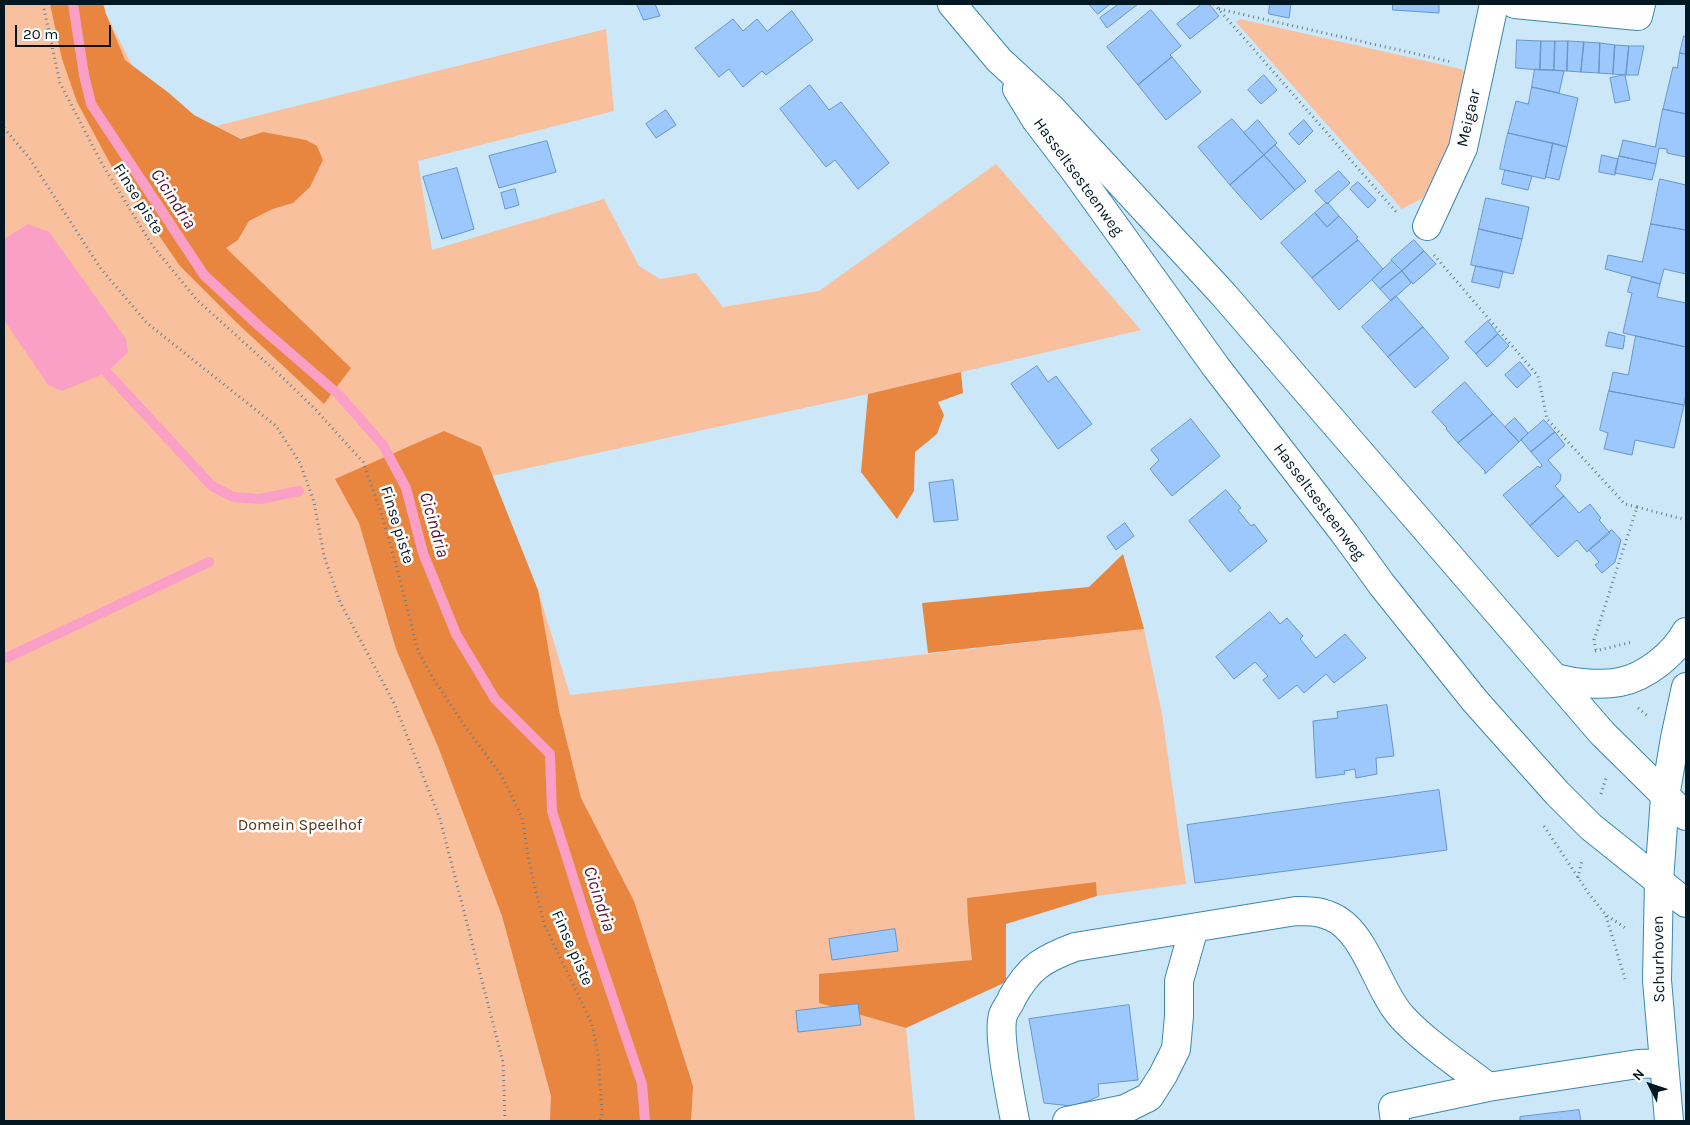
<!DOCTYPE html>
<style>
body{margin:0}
#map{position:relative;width:1690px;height:1125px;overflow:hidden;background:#cbe7f8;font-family:Karla,sans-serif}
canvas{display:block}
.frame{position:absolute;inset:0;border:5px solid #011722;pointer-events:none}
.north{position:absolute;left:1625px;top:1060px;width:50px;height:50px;-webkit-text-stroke:4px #fff;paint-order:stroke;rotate:311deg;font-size:14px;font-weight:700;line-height:20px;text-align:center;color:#011722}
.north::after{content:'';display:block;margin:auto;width:18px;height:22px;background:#011722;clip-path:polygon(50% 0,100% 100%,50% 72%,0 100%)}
.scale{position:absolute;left:15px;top:25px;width:96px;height:22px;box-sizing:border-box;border:2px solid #011722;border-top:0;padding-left:6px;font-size:15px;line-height:18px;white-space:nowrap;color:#011722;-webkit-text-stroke:4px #fff;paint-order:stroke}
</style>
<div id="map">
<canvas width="1690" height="1125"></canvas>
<div class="frame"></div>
<div class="north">N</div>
<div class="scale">20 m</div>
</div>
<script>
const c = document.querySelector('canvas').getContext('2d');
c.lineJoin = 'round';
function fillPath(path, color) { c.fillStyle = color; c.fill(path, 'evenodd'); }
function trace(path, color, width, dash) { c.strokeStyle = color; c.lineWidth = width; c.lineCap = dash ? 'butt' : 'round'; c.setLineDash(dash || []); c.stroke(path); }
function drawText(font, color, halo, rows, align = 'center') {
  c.font = font + ' Karla,sans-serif'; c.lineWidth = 5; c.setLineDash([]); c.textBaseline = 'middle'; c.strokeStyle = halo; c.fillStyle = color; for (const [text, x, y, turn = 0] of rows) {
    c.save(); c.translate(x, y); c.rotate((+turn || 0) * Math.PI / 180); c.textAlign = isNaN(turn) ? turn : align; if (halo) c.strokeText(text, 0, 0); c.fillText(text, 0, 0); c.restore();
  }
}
const green = new Path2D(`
 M4 4H104L106 14 225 248 238 240 249 221 273 209 293 203 263 132 242 139 216 126 606 29 614 111 418 161 432 250 604 199 639 266 660 279 696 273 723 307 819 291 996 164 1141 330 868 394 492 476 481 447H407L538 590 570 695 1144 629 1162 714 1186 884 1097 896 1096 883 968 898V922L973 960 819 1003 906 1028 915 1121H4Z
 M1240 19 1461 69 1469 77 1454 142 1423 198 1402 209 1236 22Z`);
const forest = new Path2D(`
 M50 4H103L106 14 125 60 169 93 194 115 241 139 263 132 306 140 317 146 323 160 310 187 293 203 273 209 249 221 238 240 226 248 351 368 324 404 236 322 180 266 113 169 77 102 62 59Z
 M961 372 963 393 938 402 944 415 937 434 915 452 914 491 897 519 861 472 868 394Z
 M444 431 481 447 538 590 559 710 581 798 634 901 693 1086 691 1121H550L551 1096 502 916 439 749 396 649 359 523 335 479Z
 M1123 554 1144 629 928 653 922 603 1089 587Z
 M1096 882 1097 896 1006 924V982L906 1028 819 1003V974L972 960 968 922 967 898Z`);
const water = new Path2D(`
 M28 224 49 232 126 339 128 352 106 373 62 391 48 385 4 320V239Z`);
const stream = new Path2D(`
 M73 4 84 75 91 104 204 275 259 326 339 395 383 445 406 488 423 553 456 634 495 699 550 754 552 811 591 934 642 1084 645 1121
 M97 362 212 486 233 497 260 499 299 491
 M4 659 209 562`);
const building = new Path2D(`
 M637 4H655L660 16 644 20Z
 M1089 4H1110L1098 14Z
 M1119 4H1138L1107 28 1100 18Z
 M1202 4H1209L1219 16 1190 39 1177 24Z
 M1270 4H1291L1289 18 1269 14Z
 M1393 4H1439V13L1393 10Z
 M1151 10 1181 46 1170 55 1172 57 1138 85 1107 47Z
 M792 11 813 40 766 75 762 71 743 87 729 69 719 77 695 48 733 19 743 31 757 19 767 31Z
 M1684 36 1686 37V54L1680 53Z
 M1517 40 1541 41 1540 70 1516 68Z
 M1541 41H1555L1554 70H1540Z
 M1555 41H1568L1567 71 1554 70Z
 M1568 41 1584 42 1581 72 1567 71Z
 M1584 42 1600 43 1599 73 1581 72Z
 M1600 43 1615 45 1613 74 1599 73Z
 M1615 45 1629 46 1626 75 1613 74Z
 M1629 46H1644L1638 75H1626Z
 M1680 53 1686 54V114L1663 109 1673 67 1677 68Z
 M1172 57 1201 92 1166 120 1138 85Z
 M1535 69 1564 71 1559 93 1532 87Z
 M1264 75 1277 90 1261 104 1248 90Z
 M1625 75 1630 100 1615 103 1610 78Z
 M810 85 829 110 841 102 889 163 858 189 835 160 826 167 780 109Z
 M1532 87 1578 98 1567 147 1508 133 1516 101 1528 104Z
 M1663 109 1686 114V157L1667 153V149L1659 148 1656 164 1619 156 1623 140 1655 147Z
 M666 110 676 125 656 138 646 124Z
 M1232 119 1264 155 1230 185 1198 147Z
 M1258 120 1277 143 1264 155 1244 133Z
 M1304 120 1313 131 1299 145 1289 134Z
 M1508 133 1553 143 1545 179 1500 169Z
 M547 141 556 172 499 188 489 156Z
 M1553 143 1567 147 1559 180 1546 177Z
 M1275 145 1306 181 1295 190 1264 155Z
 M1264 155 1295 190 1261 220 1230 185Z
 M1602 155 1618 159 1615 175 1599 172Z
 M1619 156 1656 164 1652 180 1615 173Z
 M457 168 474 229 442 239 423 177Z
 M1505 170 1532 176 1528 190 1502 184Z
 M1339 171 1350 183 1327 204 1315 191Z
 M1660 179 1686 185V230L1651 224Z
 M1358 182 1376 200 1368 208 1350 189Z
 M515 189 519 205 505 209 501 193Z
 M1486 198 1529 207 1522 239 1479 229Z
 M1326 203H1328L1339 216 1327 227 1315 213Z
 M1315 213 1327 227 1339 216 1358 237 1356 238 1358 240 1312 278 1281 243Z
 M1651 224 1686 230V274L1664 269 1660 284 1605 269 1608 255 1642 262Z
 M1479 229 1522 239 1513 274 1471 265Z
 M1358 240 1383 269 1339 310 1312 278Z
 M1414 240 1424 251 1402 271 1391 260Z
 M1424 251 1436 264 1413 284 1402 271Z
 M1392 261 1402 271 1380 289 1372 280Z
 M1476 266 1503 271 1499 288 1472 282Z
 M1402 271 1411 283 1391 301 1380 289Z
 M1632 277 1660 284 1657 297 1686 303V347L1623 333 1632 293 1628 292Z
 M1396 296 1423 327 1388 357 1362 327Z
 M1488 321 1498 334 1476 354 1465 342Z
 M1423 327 1449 358 1415 388 1388 357Z
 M1609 332 1625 336 1623 349 1606 346Z
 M1498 334 1509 346 1487 367 1476 354Z
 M1636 336 1686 347V394L1684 405 1609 391 1613 372 1628 375Z
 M1520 362 1531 375 1517 388 1505 375Z
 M1037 366 1048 382 1056 376 1092 424 1058 449 1011 384Z
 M1465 382 1493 414 1458 443 1446 429 1447 428 1432 412Z
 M1609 391 1684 405 1674 448 1635 440 1632 455 1604 449 1608 433 1600 430Z
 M1493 414 1519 442 1485 474V471L1458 443Z
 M1515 418 1528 433 1519 442 1505 427Z
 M1191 419 1220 456 1172 496 1150 469 1159 460 1151 450Z
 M1544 420 1555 432 1531 452 1521 440Z
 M1555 432 1565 445 1548 460 1561 475 1560 481 1555 486 1564 496 1530 526 1503 495 1538 466 1540 468 1542 465 1531 452Z
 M953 480 958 520 934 522 929 483Z
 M1226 490 1241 508 1238 510 1251 526 1254 524 1267 541 1230 572 1189 521Z
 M1564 496 1579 513 1590 504 1601 518 1599 520 1610 533 1587 552 1577 540 1558 557 1530 526Z
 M1125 523 1134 536 1116 550 1107 537Z
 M1612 530 1621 540 1615 562 1602 573 1595 565 1599 562 1589 550Z
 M1270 612 1280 624 1287 618 1303 636 1300 639 1316 658 1345 634 1366 658 1334 683 1326 674 1304 693 1297 685 1279 699 1263 680 1268 676 1255 662 1234 679 1216 657Z
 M1387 705 1394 756 1376 758 1377 774 1356 778 1355 769 1344 771 1345 774 1316 778 1313 721 1338 718 1337 712Z
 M1439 790 1447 850 1195 883 1187 825Z
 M895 929 898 951 832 960 829 939Z
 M858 1004 861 1025 798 1032 796 1011Z
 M1129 1005 1138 1080 1098 1084 1099 1096 1091 1100 1071 1106 1044 1103 1029 1019Z
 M1579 1110 1581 1121H1520V1117Z`);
const path = new Path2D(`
 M43 4 60 83 101 162 152 245 197 300 280 375 315 409 363 462 381 512 396 564 418 651 433 678 466 728 501 775 522 817 530 867 544 924 592 1024 598 1054 602 1113 600 1121
 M1214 4 1398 214
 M1219 9 1452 62
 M4 128 30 159 101 269 147 323 276 426 300 463 314 502 324 556 340 602 394 703 440 819 503 1062 505 1121
 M1434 255 1538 376 1547 419 1625 504 1637 507 1594 640 1596 651
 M1637 507 1686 520
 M1595 651 1632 642
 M1638 708 1649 717
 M1601 794 1606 778
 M1544 826 1589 894 1606 915 1627 929
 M1578 878 1582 860
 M1606 916 1625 979`);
const minor = new Path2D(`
 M1515 4 1638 16 1641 4
 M1427 226 1463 148 1494 4
 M1555 678C1574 683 1600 686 1620 682 1646 677 1674 654 1686 632
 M1015 1121C1011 1098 997 1035 1003 1015 1005 1009 1010 1004 1012 998 1029 967 1043 959 1075 947L1296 911C1308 911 1319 911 1330 916 1366 930 1377 990 1402 1017 1427 1044 1459 1064 1488 1087L1638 1064 1664 1063
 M1067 1121 1125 1109 1149 1097 1163 1075 1176 1049 1179 1016V981L1194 928
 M1395 1121 1393 1107 1488 1087
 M1669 1121 1657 980 1659 881 1665 797 1675 738 1686 687`);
const major = new Path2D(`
 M952 4 999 60 1051 108 1223 294 1602 733 1686 816
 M1017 89 1036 120 1075 171 1216 367 1345 534 1382 585 1475 701 1557 793 1591 827 1686 903`);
const streetNames = [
 ["Meigaar",1469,118,-77],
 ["Hasseltsesteenweg",1078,177,54],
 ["Finse piste",138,199,58],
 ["Hasseltsesteenweg",1319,502,53],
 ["Finse piste",397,525,73],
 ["Finse piste",572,948,66],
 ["Schurhoven",1659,959,-91]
];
const parkNames = [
 ["Domein Speelhof",300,825]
];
const waterNames = [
 ["Cicindria",173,199,57],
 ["Cicindria",434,525,74],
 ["Cicindria",599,899,72]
];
fillPath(green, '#f9c09e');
fillPath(forest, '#e88640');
fillPath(water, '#fa9fc5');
trace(stream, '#fa9fc5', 10);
fillPath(building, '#9cc8fd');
trace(building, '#6895ca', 1);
trace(minor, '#3c87ad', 30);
trace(major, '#3c87ad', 30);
trace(path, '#657e8c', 3, [1, 4]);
trace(minor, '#fff', 28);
trace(major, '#fff', 28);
drawText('16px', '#011722', '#fff', streetNames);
drawText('16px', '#5b3317', '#fff', parkNames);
drawText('italic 18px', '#540f33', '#fff', waterNames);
</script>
